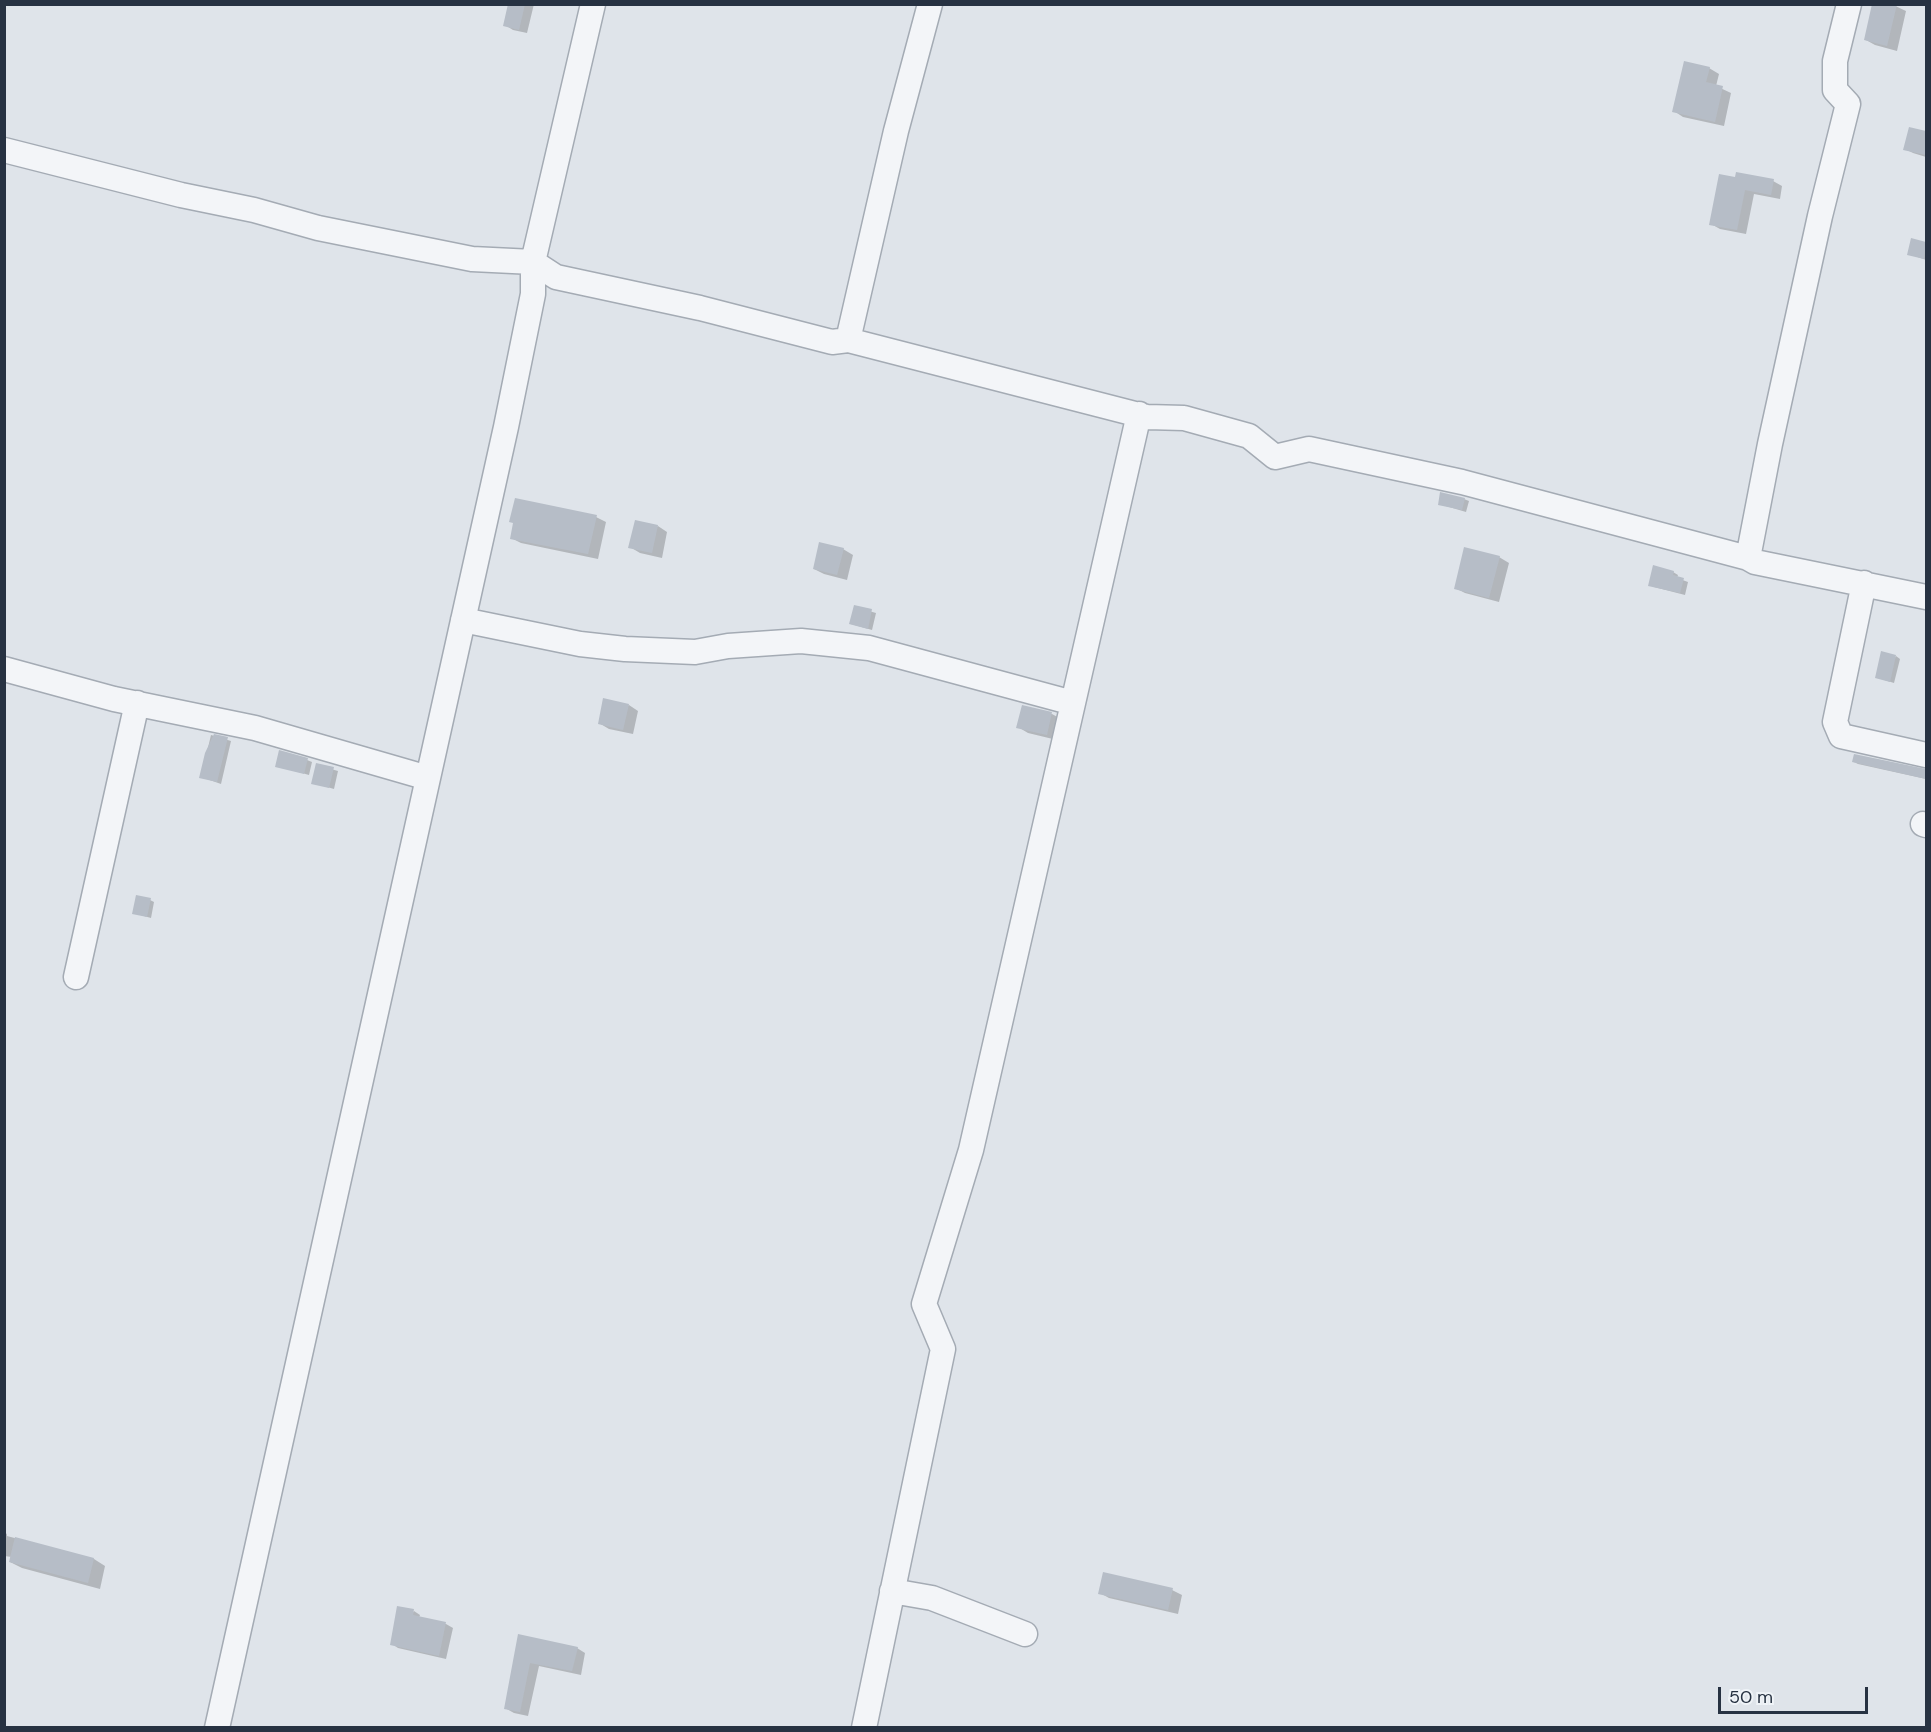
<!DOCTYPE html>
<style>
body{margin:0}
#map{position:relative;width:1931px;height:1732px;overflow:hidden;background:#dfe4ea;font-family:"DM Sans",sans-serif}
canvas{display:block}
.frame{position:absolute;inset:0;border:6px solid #273242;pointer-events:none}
.scale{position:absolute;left:1718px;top:1687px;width:150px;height:27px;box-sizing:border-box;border:3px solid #273242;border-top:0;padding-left:8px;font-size:18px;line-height:21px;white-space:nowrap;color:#273242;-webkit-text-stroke:4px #eff3f7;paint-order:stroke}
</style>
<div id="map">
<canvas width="1931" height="1732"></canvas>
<div class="frame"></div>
<div class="scale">50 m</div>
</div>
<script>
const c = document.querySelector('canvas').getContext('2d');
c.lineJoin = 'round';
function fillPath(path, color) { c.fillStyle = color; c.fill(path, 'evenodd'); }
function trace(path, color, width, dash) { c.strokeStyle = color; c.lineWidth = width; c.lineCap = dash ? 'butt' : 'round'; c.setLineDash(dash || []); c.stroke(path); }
const shadow = new Path2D(`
 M509 4H534L527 33 513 30 505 25Z
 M1891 4 1906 11 1897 51 1875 45 1866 40Z
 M1709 68 1719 74 1716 86 1731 93 1724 126 1683 117 1674 111Z
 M1910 129 1926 133V157L1913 153 1905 149Z
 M1721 176 1773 181 1782 186 1780 199 1754 194 1746 234 1720 229 1711 224Z
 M1912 240 1926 243V260L1909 254Z
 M1464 499 1469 501 1466 512 1439 504Z
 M596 517 606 522 598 559 521 543 511 538Z
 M658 526 667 532 662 558 640 553 630 547Z
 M843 549 853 555 847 580 824 574 814 569Z
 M1499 557 1509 563 1499 602 1465 593 1455 588Z
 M1673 572 1678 575 1677 578 1688 582 1685 595 1654 587Z
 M855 607 876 613 872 630 851 624Z
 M1896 656 1900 659 1894 683 1881 679Z
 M629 705 638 711 633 734 609 729 599 723Z
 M1023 706 1052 714 1061 719 1057 740 1028 733 1018 727Z
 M211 735 231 741 221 784 201 777Z
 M307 760 312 762 309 775 277 766Z
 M1854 762 1926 770V779L1858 764Z
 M317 765 338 771 334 789 313 783Z
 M150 900 154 902 151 918 133 913Z
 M4 1532 7 1534V1536L94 1559 105 1566 100 1589 22 1568 10 1562 12 1557 4 1556Z
 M1172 1590 1182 1595 1178 1614 1109 1598 1100 1593Z
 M414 1611 420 1615 419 1618 446 1624 453 1628 446 1659 398 1648 392 1644Z
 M519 1636 577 1648 585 1653 581 1675 539 1666 528 1716 514 1713 505 1708Z`);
const building = new Path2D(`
 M508 4H525L519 30 503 26Z
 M1872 4H1897L1887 46 1864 40Z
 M1684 61 1710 67 1706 82 1723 86 1715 122 1672 112Z
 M1909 127 1926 131V155L1903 150Z
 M1736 172 1774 179 1771 195 1745 190 1737 230 1709 225 1719 174 1735 177Z
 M1911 238 1926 242 1924 259 1907 255Z
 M1440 492 1465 498 1462 510 1438 505Z
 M515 498 597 515 588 554 510 539 513 523 509 522Z
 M635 520 658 525 652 553 628 548Z
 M819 542 844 548 837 575 813 569Z
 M1464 547 1500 556 1489 598 1454 589Z
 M1653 565 1674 571 1673 575 1684 578 1680 593 1648 586Z
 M854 605 872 609 868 629 849 624Z
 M1881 651 1896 655 1890 682 1875 678Z
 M603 698 629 704 623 730 598 724Z
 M1022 705 1052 712 1047 735 1016 728Z
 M214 734 228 737 217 782 199 778 205 753Z
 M279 750 308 758 304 774 275 767Z
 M1854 754 1926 769V779L1852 762Z
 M316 763 334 767 329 788 311 784Z
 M136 895 151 898 147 917 132 914Z
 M15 1537 94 1558 88 1583 9 1562Z
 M1103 1572 1173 1588 1168 1610 1098 1594Z
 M397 1606 414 1609 413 1615 446 1622 439 1656 390 1645Z
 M518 1634 578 1647 572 1671 530 1663 520 1712 504 1709Z`);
const minor = new Path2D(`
 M1849 4 1835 61V90L1848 104 1820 216 1770 444 1748 558 1755 562 1926 597
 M4 150 181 195 254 210 318 228 472 259 533 262 556 277 700 308 832 342 848 340 1147 417 1184 418 1249 436 1275 457 1309 449 1462 482 1748 558
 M848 340 896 131 930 4
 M1864 583 1835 722 1841 736 1926 755
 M463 620 580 644 625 649 695 652 728 646 801 641 869 648 1073 703
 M4 669 114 699 255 728 428 778
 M1923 824 1926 825
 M76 977 137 703
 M892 1591 932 1598 1025 1634
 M217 1728 506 427 533 294V262L593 4
 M864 1728 943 1349 924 1304 971 1150 1139 414`);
fillPath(shadow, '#0003');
fillPath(building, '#b6bdc7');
trace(minor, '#a4abb4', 27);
trace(minor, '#f3f5f8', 24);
</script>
